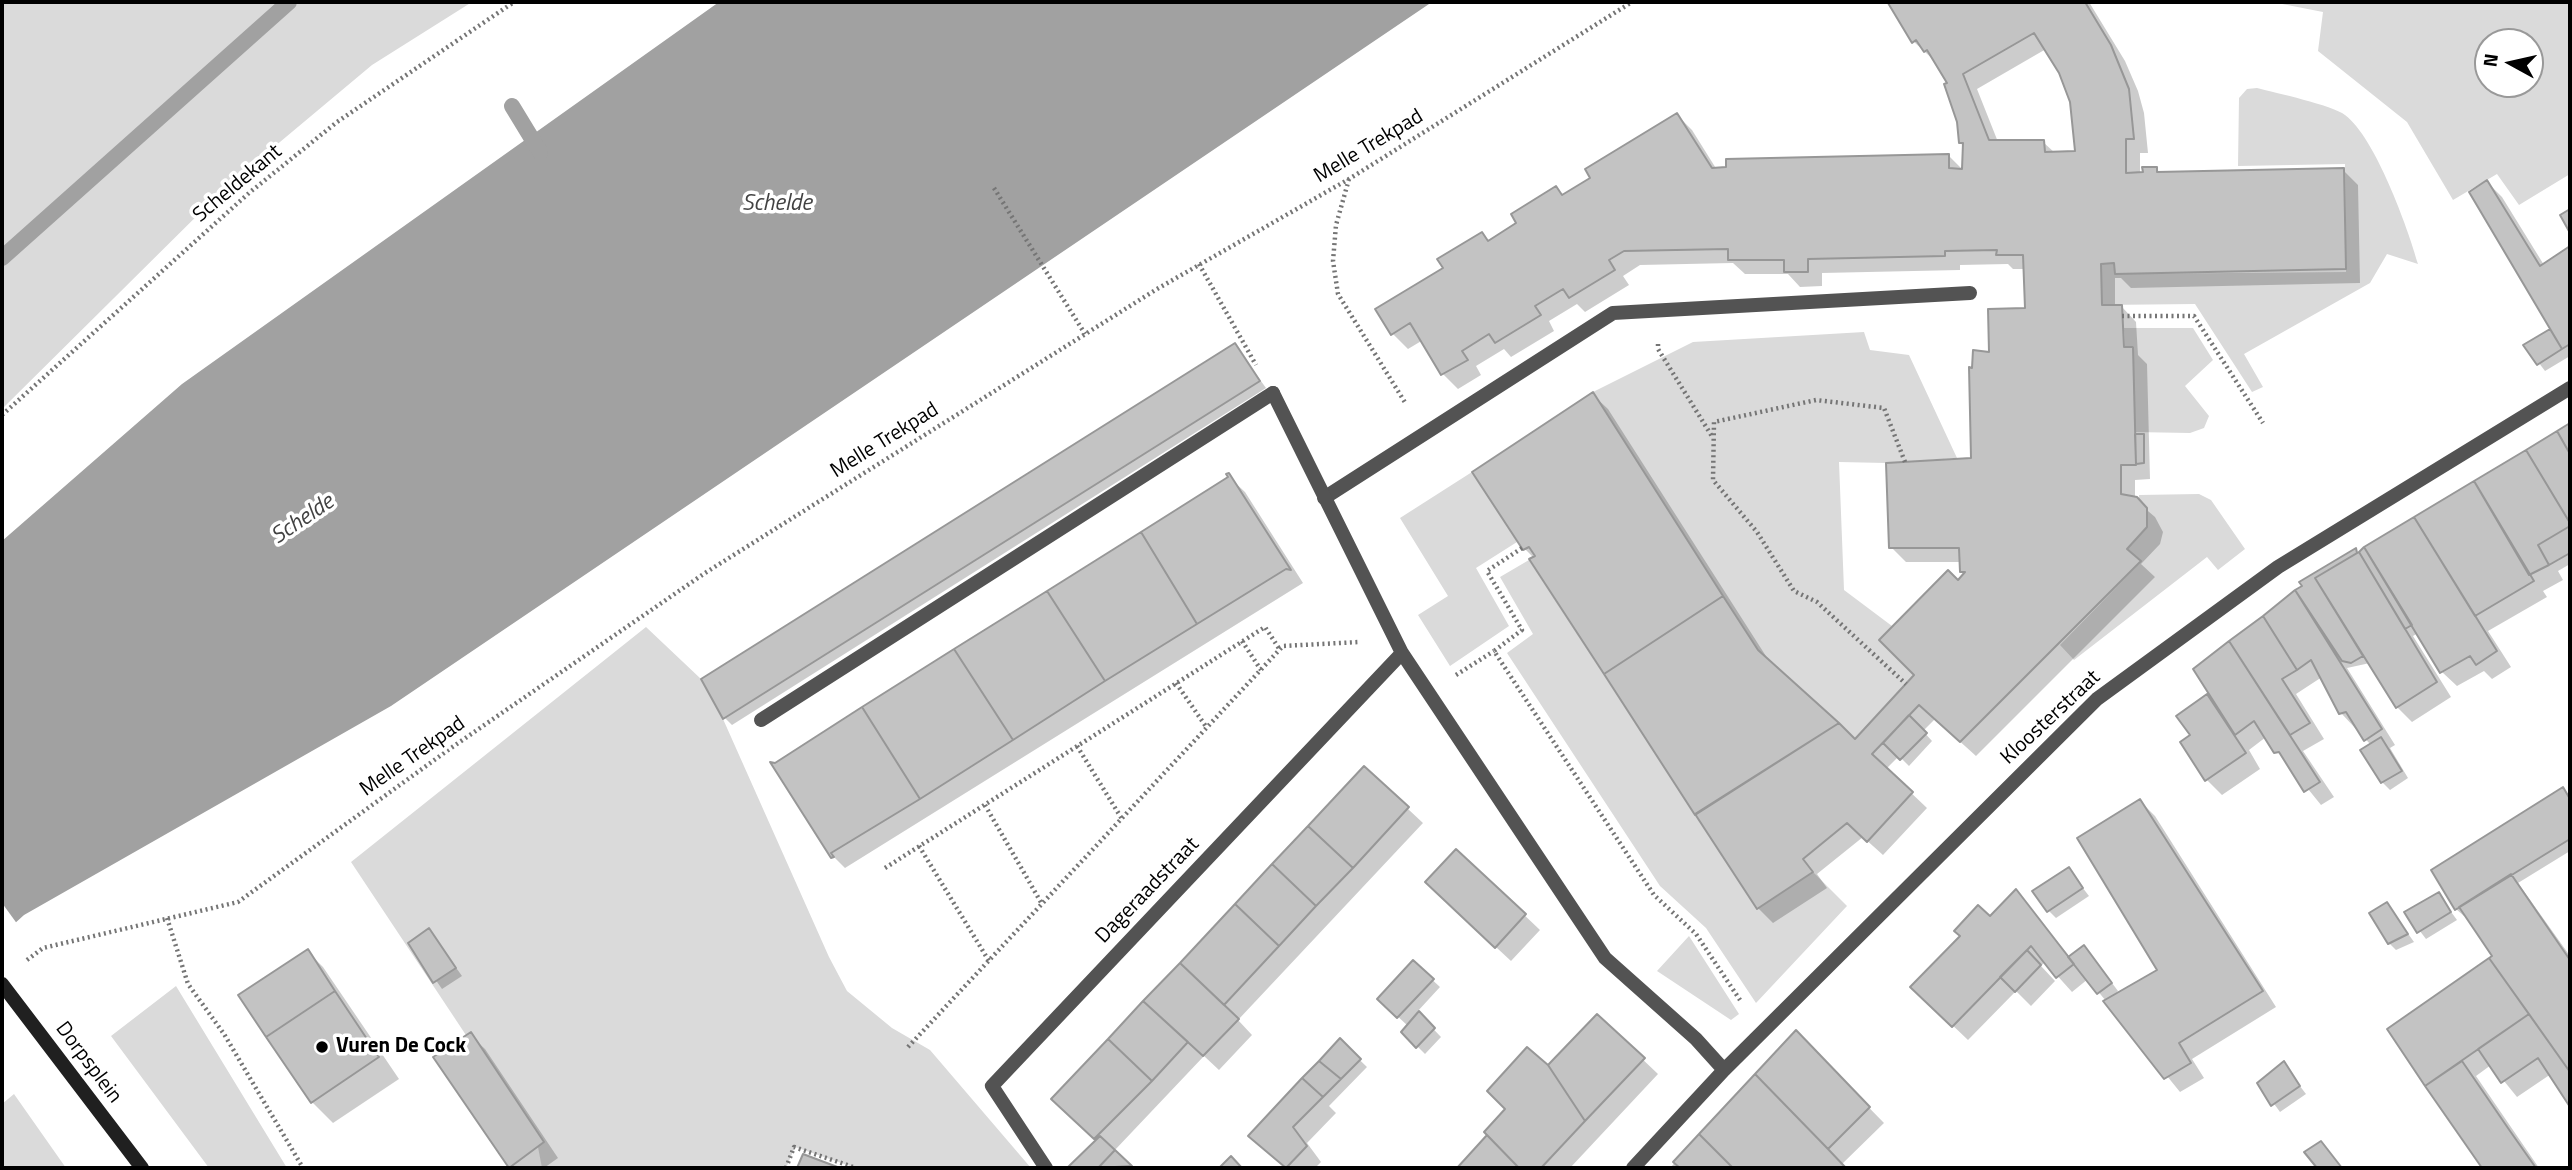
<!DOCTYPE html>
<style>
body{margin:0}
#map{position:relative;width:2572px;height:1170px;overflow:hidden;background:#fff;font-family:"Titillium Web",sans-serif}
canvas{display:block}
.frame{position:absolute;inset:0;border:4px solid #000;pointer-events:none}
.north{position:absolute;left:2474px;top:28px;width:70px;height:70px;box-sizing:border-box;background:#fff;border:2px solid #999;border-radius:50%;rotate:278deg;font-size:19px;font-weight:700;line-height:28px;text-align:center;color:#000}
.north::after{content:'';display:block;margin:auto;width:24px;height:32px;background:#000;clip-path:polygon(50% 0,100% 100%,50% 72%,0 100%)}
</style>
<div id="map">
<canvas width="2572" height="1170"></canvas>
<div class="frame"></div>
<div class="north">N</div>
</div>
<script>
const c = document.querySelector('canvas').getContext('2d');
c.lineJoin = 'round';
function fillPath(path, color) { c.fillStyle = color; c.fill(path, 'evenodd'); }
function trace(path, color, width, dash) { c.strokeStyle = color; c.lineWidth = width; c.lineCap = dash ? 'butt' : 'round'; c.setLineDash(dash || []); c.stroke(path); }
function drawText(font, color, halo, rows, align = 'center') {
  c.font = font + ' "Titillium Web",sans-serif'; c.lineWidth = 7; c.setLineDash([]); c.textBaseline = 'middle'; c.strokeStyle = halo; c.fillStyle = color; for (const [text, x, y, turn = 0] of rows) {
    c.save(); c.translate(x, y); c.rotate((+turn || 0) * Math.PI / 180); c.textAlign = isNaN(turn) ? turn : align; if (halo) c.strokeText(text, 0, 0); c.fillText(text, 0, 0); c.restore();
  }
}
const green = new Path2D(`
 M2 2H472L372 65 225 188 2 409Z
 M2272 2H2570V174L2519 205 2497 174 2453 200 2407 122 2318 51 2323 12ZM2488 42H2530V84H2488Z
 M2257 88C2276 93 2332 105 2345 115 2375 137 2408 228 2418 264L2387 254 2370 283 2244 354 2263 387 2252 392 2195 304 2102 305 2101 264 2114 263 2115 274 2346 272 2345 164 2238 166 2239 98 2247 89Z
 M2124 328H2193L2213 360 2185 386 2209 416 2204 428 2190 433 2134 432V346H2125Z
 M1864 332 1870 350 1909 355 1957 458 1886 463 1839 462 1844 590 1892 626 1879 640 1914 675 1872 754 1758 650 1593 392 1693 342Z
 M1472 472 1517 542 1476 568 1509 626 1450 666 1418 615 1448 596 1400 518Z
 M2199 494 2211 500 2245 549 2218 570 2207 557 2074 660 2060 645 2141 562 2127 549 2148 524 2147 508 2139 499V495Z
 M1529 560 1757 909 1813 872 1847 906 1756 1003 1706 928 1660 886 1507 653 1533 634 1500 577Z
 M646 627 701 679 723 719 829 957 847 991 892 1028 930 1050 1031 1168H856L795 1147 786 1168H542L537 1142 351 862Z
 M1689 936 1739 1014 1731 1020 1657 971Z
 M176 986 287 1168H209L111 1036Z
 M14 1094 66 1168H2V1104Z`);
const water = new Path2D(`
 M719 2H1432L391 706 24 915 2 935V541L182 384Z`);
const pier = new Path2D(`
 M2 903 18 925 2 939Z`);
const shadow = new Path2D(`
 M1894 2H2089L2125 61 2138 91 2144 113 2148 153H2140V174L2156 169 2161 173 2343 170 2358 185 2360 283 2131 288 2121 278H2115V307H2122L2136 322 2138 355 2147 364 2150 479 2135 480V500L2155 517 2163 532 2160 544 2141 564 2155 577 1976 756 1935 719 1923 731 1932 741 1909 766 1899 756 1886 769 1927 808 1883 855 1863 837 1817 874 1827 888 1773 923 1758 908 1543 578 1534 558 1525 549 1593 395 1608 409 1771 664 1855 741 1916 675 1965 574 1962 562H1906L1891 547 1973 460 1990 353 2027 310 2025 269H2013L2008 264 1960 265V270L1822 273V286L1800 287 1788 274H1745L1733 263 1640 265 1623 276 1629 285 1585 312 1577 304 1549 321 1554 331 1511 357 1504 349 1476 366 1481 375 1458 389 1443 374 1423 340 1408 349 1393 334 1445 269 1482 234 1490 242 1518 224 1556 188 1564 196 1677 115 1692 130 1717 170 1949 156 1964 171 1965 147 1960 143 1959 122 1949 84 1937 63 1913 41 1891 4ZM2046 49 2060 72 2072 102 2077 153H2055L2043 142H1998L1977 89Z
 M2487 182 2502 197 2544 265 2570 248V356L2545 371 2526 346 2553 330Z
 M1235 345 1266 388 732 725 725 718Z
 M2570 424V564L2558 571 2563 580 2543 591 2547 597 2488 631 2511 667 2492 679 2484 671 2457 686 2442 672 2418 633 2413 636 2451 697 2412 722 2397 707 2370 663 2347 668 2395 745 2390 748 2408 778 2390 790 2382 782 2362 750 2371 745 2341 713 2322 677 2296 694 2324 739 2303 751 2334 797 2321 805 2266 737 2249 750 2260 769 2222 795 2207 780 2182 742 2192 735 2178 717 2210 695 2195 670 2305 587 2302 583 2355 550 2359 554Z
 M1230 478 1245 492 1303 583 845 868 830 853Z
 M1364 768 1423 823 1238 1020 1252 1035 1219 1070 1204 1056 1114 1151 1132 1168H1070L1096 1140 1068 1114Z
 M2563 789 2570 796V851L2518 883 2570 956V1104L2551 1074 2517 1097 2491 1065 2476 1076 2539 1168H2485L2389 1030 2495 956 2466 914 2464 916 2456 909Z
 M2140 801 2155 816 2276 1007 2192 1059 2204 1078 2180 1092 2088 979 2072 992 2045 962 2041 966 2055 981 2031 1006 2016 991 1968 1040 1927 1001 1990 918 2016 892 2070 957 2091 955 2118 991 2111 999 2159 971Z
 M1457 851 1540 930 1511 961 1442 897Z
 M2069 870 2089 896 2056 918 2049 911Z
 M2438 894 2457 920 2426 939 2406 913Z
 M2387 904 2414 942 2396 950 2389 943Z
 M429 930 462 976 442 989 410 943Z
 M308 952 323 967 399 1079 333 1123 312 1102Z
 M1413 962 1440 987 1417 1012 1441 1037 1425 1054 1403 1032 1408 1026 1379 999Z
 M1597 1016 1658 1074 1570 1168H1459Z
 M1796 1033 1884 1123 1841 1165 1844 1168H1670Z
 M470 1035 485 1049 558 1158 544 1168H509L435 1057Z
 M1340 1041 1367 1067 1329 1106 1336 1113 1307 1143 1321 1162 1315 1168H1286L1250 1136Z
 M2283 1064 2306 1094 2280 1112 2259 1083Z`);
const stream = new Path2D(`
 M512 106 540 152
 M2 258 289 2`);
const building = new Path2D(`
 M2085 2 2111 45 2129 89 2134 139H2126V173L2143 172 2142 167H2157V172L2344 168 2346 269 2115 274 2114 263 2101 264 2102 305H2122L2124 347H2133L2136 465H2121V494L2137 497 2147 508V527L2127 549 2141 561 1960 742 1919 705 1872 754 1913 792 1867 842 1847 823 1803 859 1813 872 1757 909 1695 814 1839 723 1855 739 1914 675 1879 640 1948 570 1958 580 1965 572H1960L1959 548H1889L1886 463 1971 458 1969 367 1972 368 1973 350 1989 352 1988 309 2025 308 2023 255H1996L1997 250 1945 251V256L1808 259V272H1784V260H1728V249L1624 251 1609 260 1615 270 1569 298 1563 289 1535 306 1541 315 1495 343 1489 334 1462 351 1468 360 1441 375 1410 323 1391 335 1375 309 1443 268 1437 259 1482 232 1488 241 1516 223 1511 214 1556 186 1562 195 1590 178 1585 169 1677 113 1712 168 1726 167V159L1949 154V168L1962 169 1963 143H1959L1957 122 1944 84 1947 83 1927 50 1924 52 1916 40 1912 43 1888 3ZM2034 33 2059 73 2070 102 2075 151 2045 152 2044 140H1989L1963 74Z
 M2487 180 2540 266 2570 246V344L2562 349 2469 192Z
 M2570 209V233L2560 215Z
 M2550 329 2562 349 2537 365 2523 345Z
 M1235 343 1260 381 723 719 701 679Z
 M1593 392 1723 596 1604 674 1529 559 1535 556 1529 547 1523 550 1472 472Z
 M2570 423V454L2557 431Z
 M2557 431 2570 454V523L2526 450Z
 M2135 434H2144V463L2136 464Z
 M2526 450 2570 523V526L2538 545 2549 565 2529 575 2474 481Z
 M1229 473 1291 570 1286 569 1197 624 1141 532 1228 477 1226 474Z
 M2474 481 2534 581 2475 616 2414 517Z
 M2414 517 2497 651 2476 665 2470 656 2440 673 2364 547Z
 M2570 526V553L2549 565 2538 545Z
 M1141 532 1197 624 1105 681 1047 591Z
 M2364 547 2412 625 2405 629 2359 552Z
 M2356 548 2357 553 2315 578 2363 656 2351 663 2342 661 2295 590 2302 586 2299 582Z
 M2359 552 2437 682 2396 708 2315 578Z
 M2295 590 2382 729 2364 741 2346 712 2339 714 2311 660 2297 670 2263 616Z
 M1047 591 1105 681 1013 740 954 649Z
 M1723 596 1758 650 1839 723 1695 815 1604 674Z
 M2263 616 2297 670 2282 679 2310 723 2290 735 2229 641Z
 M2229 641 2320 782 2304 792 2279 752 2274 753 2254 721 2235 735 2193 669Z
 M954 649 1013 740 920 799 862 707Z
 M2207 694 2246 753 2205 781 2180 742 2190 735 2176 716Z
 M862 707 920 799 831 853 834 857 831 858 770 762 775 763Z
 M1909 715 1927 733 1900 760 1883 743Z
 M2381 737 2402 771 2381 783 2360 750Z
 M1364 766 1409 807 1353 868 1308 826Z
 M2563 787 2570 799V839L2455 910 2431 870Z
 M2140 799 2263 991 2179 1043 2191 1063 2164 1079 2103 1001 2157 970 2077 838Z
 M1308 826 1353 868 1316 906 1272 864Z
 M1456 849 1526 914 1495 948 1425 882Z
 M1272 864 1316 906 1279 946 1235 904Z
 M2069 867 2083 888 2047 912 2032 891Z
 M2511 874 2570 960V1072L2489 958 2492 956 2459 907Z
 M2016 889 2074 964 2056 978 2031 946 1952 1027 1910 987 1960 936 1954 931 1978 905 1990 916Z
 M2439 892 2451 912 2417 933 2404 912Z
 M2387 902 2408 934 2388 944 2369 913Z
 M1235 904 1279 946 1224 1005 1180 963Z
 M429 928 456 968 433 983 408 943Z
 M2084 945 2112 983 2097 994 2068 957Z
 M308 949 335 991 266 1037 238 995Z
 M2027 950 2041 965 2015 992 2000 977Z
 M2489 958 2529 1014 2425 1086 2387 1029Z
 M1413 960 1434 979 1397 1018 1377 999Z
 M1180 963 1239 1019 1203 1056 1143 1001Z
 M335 991 379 1057 311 1103 266 1037Z
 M1143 1001 1188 1042 1152 1081 1108 1039Z
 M1419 1011 1435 1028 1416 1048 1401 1032Z
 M1597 1014 1645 1058 1585 1121 1548 1065Z
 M2529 1014 2570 1072V1107L2538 1058 2501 1083 2478 1049Z
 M1796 1030 1870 1107 1828 1149 1755 1074Z
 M471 1032 544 1142 509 1168 433 1057Z
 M1340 1038 1361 1059 1341 1079 1319 1061Z
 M1108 1039 1152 1081 1094 1139 1051 1099Z
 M1527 1047 1548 1065 1585 1121 1541 1168H1519L1484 1132 1505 1109 1487 1091Z
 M1319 1061 1341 1079 1323 1097 1302 1078Z
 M2284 1061 2300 1086 2271 1106 2257 1083Z
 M2462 1061 2510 1131 2536 1168H2482L2425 1086Z
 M1755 1074 1828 1149 1846 1168H1733L1699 1134Z
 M1302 1078 1323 1097 1293 1127 1307 1146 1286 1168 1248 1136Z
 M1699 1134 1733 1168H1680L1673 1162Z
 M1487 1135 1519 1168H1457Z
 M1100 1136 1115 1150 1098 1168H1067Z
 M2321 1141 2342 1168H2317L2304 1152Z
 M1115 1150 1132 1166 1098 1168Z
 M803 1154 840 1168H797Z
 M1231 1156 1242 1168H1219Z`);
const path = new Path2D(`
 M1349 179 1336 225 1333 261 1338 294 1406 404
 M994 188 1085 334
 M1199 264 1256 365
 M2122 316H2194L2263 423
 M1658 344V349L1713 438
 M2 415 249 193 337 122 514 2
 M1905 462 1884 408 1816 400 1714 422 1713 480 1757 532 1794 591 1817 602 1906 684
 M1522 548 1487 571 1522 630 1494 651 1654 895 1696 934 1742 1003
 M1242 641 1261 670
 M1456 675 1494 651
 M1176 683 1207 728
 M1077 746 1122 819
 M985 805 1042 904
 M919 846 989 961
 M885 868 1265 627 1280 650
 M167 918 188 984 224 1034 303 1168
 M27 960 43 948 238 902 451 748 705 573 1157 289 1349 179 1632 2
 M908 1047 1283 646 1359 642
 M786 1168 794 1147 856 1168`);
const service = new Path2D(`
 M1324 498 1613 313 1970 293
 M761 720 1273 393`);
const minor = new Path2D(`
 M1273 393 1402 653 1605 958 1696 1039 1724 1070
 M1046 1168 992 1086 1402 653
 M1633 1168 1724 1070 2097 699 2278 567 2570 388`);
const secondary = new Path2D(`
 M2 984 142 1168`);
const markers = [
 [322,1047,7,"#000"]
];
const streetNames = [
 ["Melle Trekpad",1369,147,-31],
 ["Scheldekant",238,184,-40],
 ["Melle Trekpad",885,441,-32],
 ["Kloosterstraat",2051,718,-43],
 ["Melle Trekpad",413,757,-35],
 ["Dageraadstraat",1148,891,-46],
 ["Dorpsplein",88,1063,53]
];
const poiNames = [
 ["Vuren De Cock",336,1047]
];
const waterNames = [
 ["Schelde",777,204],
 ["Schelde",303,520,-34]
];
fillPath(green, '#dadada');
fillPath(water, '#a1a1a1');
fillPath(pier, '#fff');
fillPath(shadow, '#0003');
trace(stream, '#a1a1a1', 16);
fillPath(building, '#c3c3c3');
trace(building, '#979797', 2);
trace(path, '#757575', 4.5, [2, 3.5]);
trace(service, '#535353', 14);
trace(minor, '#535353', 14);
trace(secondary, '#202020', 14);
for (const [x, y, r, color] of markers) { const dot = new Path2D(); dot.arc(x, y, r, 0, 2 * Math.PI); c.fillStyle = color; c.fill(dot); trace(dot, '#fff', 2.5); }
drawText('21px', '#000', '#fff', streetNames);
drawText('bold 21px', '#000', '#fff', poiNames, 'left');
drawText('italic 23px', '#424242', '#fff', waterNames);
</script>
